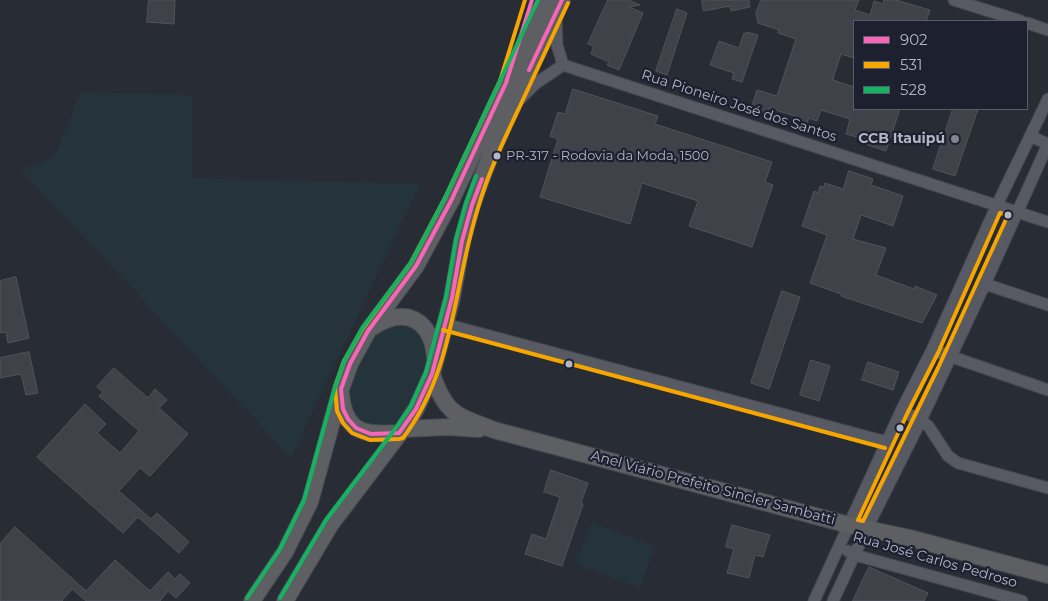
<!DOCTYPE html>
<meta charset="utf-8">
<style>
body{margin:0}
#map{position:relative;width:1048px;height:601px;overflow:hidden;background:#282c35;font-family:Montserrat,sans-serif}
canvas{display:block}
.legend{position:absolute;left:853px;top:20px;width:175px;height:90px;box-sizing:border-box;background:#1c202f;border:1px solid #585c6b;margin:0;padding:6px 9px;list-style:none;font-size:15px;color:#b2b6c6}
.legend li{display:flex;align-items:center;gap:10px;height:25px}
.legend b{width:25px;border:1px solid #585c6b}
</style>
<div id="map">
<canvas width="1048" height="601"></canvas>
<ul class="legend">
<li><b style="height:6px;background:#fa66b7"></b>902</li>
<li><b style="height:6px;background:#f7a600"></b>531</li>
<li><b style="height:6px;background:#13b361"></b>528</li>
</ul>
</div>
<script>
const c = document.querySelector('canvas').getContext('2d');
c.lineJoin = 'round';
function fillPath(path, color) { c.fillStyle = color; c.fill(path, 'evenodd'); }
function trace(path, color, width, dash) { c.strokeStyle = color; c.lineWidth = width; c.lineCap = dash ? 'butt' : 'round'; c.setLineDash(dash || []); c.stroke(path); }
function drawText(font, color, halo, rows, align = 'center') {
  c.font = font + ' Montserrat,sans-serif'; c.lineWidth = 4.5; c.setLineDash([]); c.textBaseline = 'middle'; c.strokeStyle = halo; c.fillStyle = color; for (const [text, x, y, turn = 0] of rows) {
    c.save(); c.translate(x, y); c.rotate((+turn || 0) * Math.PI / 180); c.textAlign = isNaN(turn) ? turn : align; if (halo) c.strokeText(text, 0, 0); c.fillText(text, 0, 0); c.restore();
  }
}
const green = new Path2D(`
 M80 92 192 95V178L420 184 291 458 21 170 55 157Z
 M408 318 434 348 403 429 379 434 343 409 368 331Z
 M591 523 655 546 640 588 576 564Z`);
const building = new Path2D(`
 M149 0H175L174 24 147 22Z
 M608 0H629L640 5 629 7 643 13 619 70 607 65 609 62 591 54 594 46 588 44Z
 M702 0H749L750 7 731 11 730 6 704 11Z
 M761 0H859L855 10 870 15 874 1 883 4 884 0H896L930 10 926 21H854V58L841 54 834 75 833 80 854 87V109H900L886 151 865 144 867 140 846 134 850 119 821 110 817 121 809 118 806 125 796 122 798 117 769 108 767 114 751 109 757 90 777 96 796 39 778 33 779 30 758 23 756 13Z
 M677 9 687 13 667 75 656 71Z
 M747 32 758 35 742 82 732 79 734 73 710 65 719 41 739 48 744 33 747 34Z
 M573 89 658 116 655 124 772 162 765 182 773 185 752 247 689 226 698 201 642 183 630 224 540 197 558 139 550 136 558 112 565 114Z
 M953 109H978L955 176 933 169Z
 M849 171 873 179 871 185 903 196 893 226 861 215 853 239 886 248 876 275 914 289 915 286 937 295 922 323 841 296V294L810 283 827 235 802 226 814 191 818 193 820 186 824 187 825 183 843 189Z
 M16 277 29 338 8 343 6 332 0 333V281Z
 M782 291 800 297 769 389 751 383Z
 M29 352 38 393 26 395 21 374 0 378V358Z
 M811 360 830 366 819 401 800 395Z
 M868 362 899 372 893 390 862 380Z
 M114 368 148 398 155 389 167 400 159 408 188 434 150 476 140 468 119 491 151 519 157 513 189 542 179 553 138 517 123 533 37 457 85 404 106 424 97 433 120 453 139 431 99 396 103 392 97 387Z
 M551 470 588 483 581 503 583 504 562 566 525 554 532 534 546 539 560 497 544 492Z
 M732 525 770 535 763 557 755 555 749 578 727 573 734 549 726 547Z
 M15 527 86 591 115 560 150 591 168 572 175 579 180 574 190 583 176 598 168 591 160 601H86L72 589 62 601H0V544Z
 M869 567 928 593 924 601H853Z`);
const minor = new Path2D(`
 M954 0 1021 21
 M556 16 557 45 563 65
 M1027 23 1048 30
 M519 100 535 84 563 65 1048 222
 M985 284 1048 305
 M445 324 887 442
 M932 350 1048 390
 M901 411 921 420 929 427 948 456 958 463 1048 488
 M848 551 855 555 1022 601
 M814 601 901 411 932 350 997 205 1048 99
 M833 601 867 528 921 420 985 284 1048 144 1030 136`);
const highway = new Path2D(`
 M373 327C405 305 432 320 435 358
 M432 374C446 415 456 415 494 430L849 525 910 538 1048 575
 M341 394C345 434 365 435 399 433
 M403 429 448 427 479 429
 M252 601 285 552 310 502 341 389 350 364 368 331 416 266 451 201 545 0
 M285 601 331 524 403 429 416 409 432 374 452 298 462 241 472 205 491 153 562 0`);
const bus1 = new Path2D(`
 M529 70 562 0
 M399 433 371 434 356 428 348 419 343 409 341 389 350 364 368 331 416 266 451 201 506 83 532 0
 M399 433 416 409 432 374 452 298 462 241 472 205 482 179`);
const bus2 = new Path2D(`
 M525 0 500 81 445 198 411 263 363 328 344 361 335 387 337 411 343 423 352 433 370 440 399 439 403 438C455 369 453 287 478 208 488 173 504 140 520 106 536 72 552 37 568 3
 M1000 213 1008 215 938 368 863 521 858 520 907 414 938 353Z
 M443 330 885 448`);
const bus3 = new Path2D(`
 M247 598 280 549 304 500 335 387 344 361 363 327 411 263 445 198 538 0
 M280 598 326 520 398 425 411 406 426 372 446 297 456 239 466 203 476 176`);
const markers = [
 [955,139,5,"#828693"],
 [497,156,4.5,"#b2b6c6"],
 [1008,215,4.5,"#b2b6c6"],
 [569,364,4.5,"#b2b6c6"],
 [900,428,4.5,"#b2b6c6"]
];
const busNames = [
 ["PR-317 - Rodovia da Moda, 1500",506,156]
];
const streetNames = [
 ["Rua Pioneiro José dos Santos",739,106,18],
 ["Anel Viário Prefeito Sincler Sambatti",713,488,15],
 ["Rua José Carlos Pedroso",935,560,16]
];
const poiNames = [
 ["CCB Itauipú",945,139]
];
fillPath(green, '#25343a');
fillPath(building, '#40424a');
trace(building, '#50535d', 1);
trace(minor, '#44474e', 13);
trace(highway, '#454851', 18);
trace(minor, '#585a63', 11);
trace(highway, '#5d5f63', 16);
trace(bus1, '#fa66b7', 4);
trace(bus2, '#f7a600', 4);
trace(bus3, '#13b361', 4);
for (const [x, y, r, color] of markers) { const dot = new Path2D(); dot.arc(x, y, r, 0, 2 * Math.PI); c.fillStyle = color; c.fill(dot); trace(dot, '#1c202f', 2); }
drawText('13px', '#b2b6c6', '#1c202f', busNames, 'left');
drawText('14px', '#b2b6c6', '#1c202f', streetNames);
drawText('bold 14px', '#b2b6c6', '#1c202f', poiNames, 'right');
</script>
